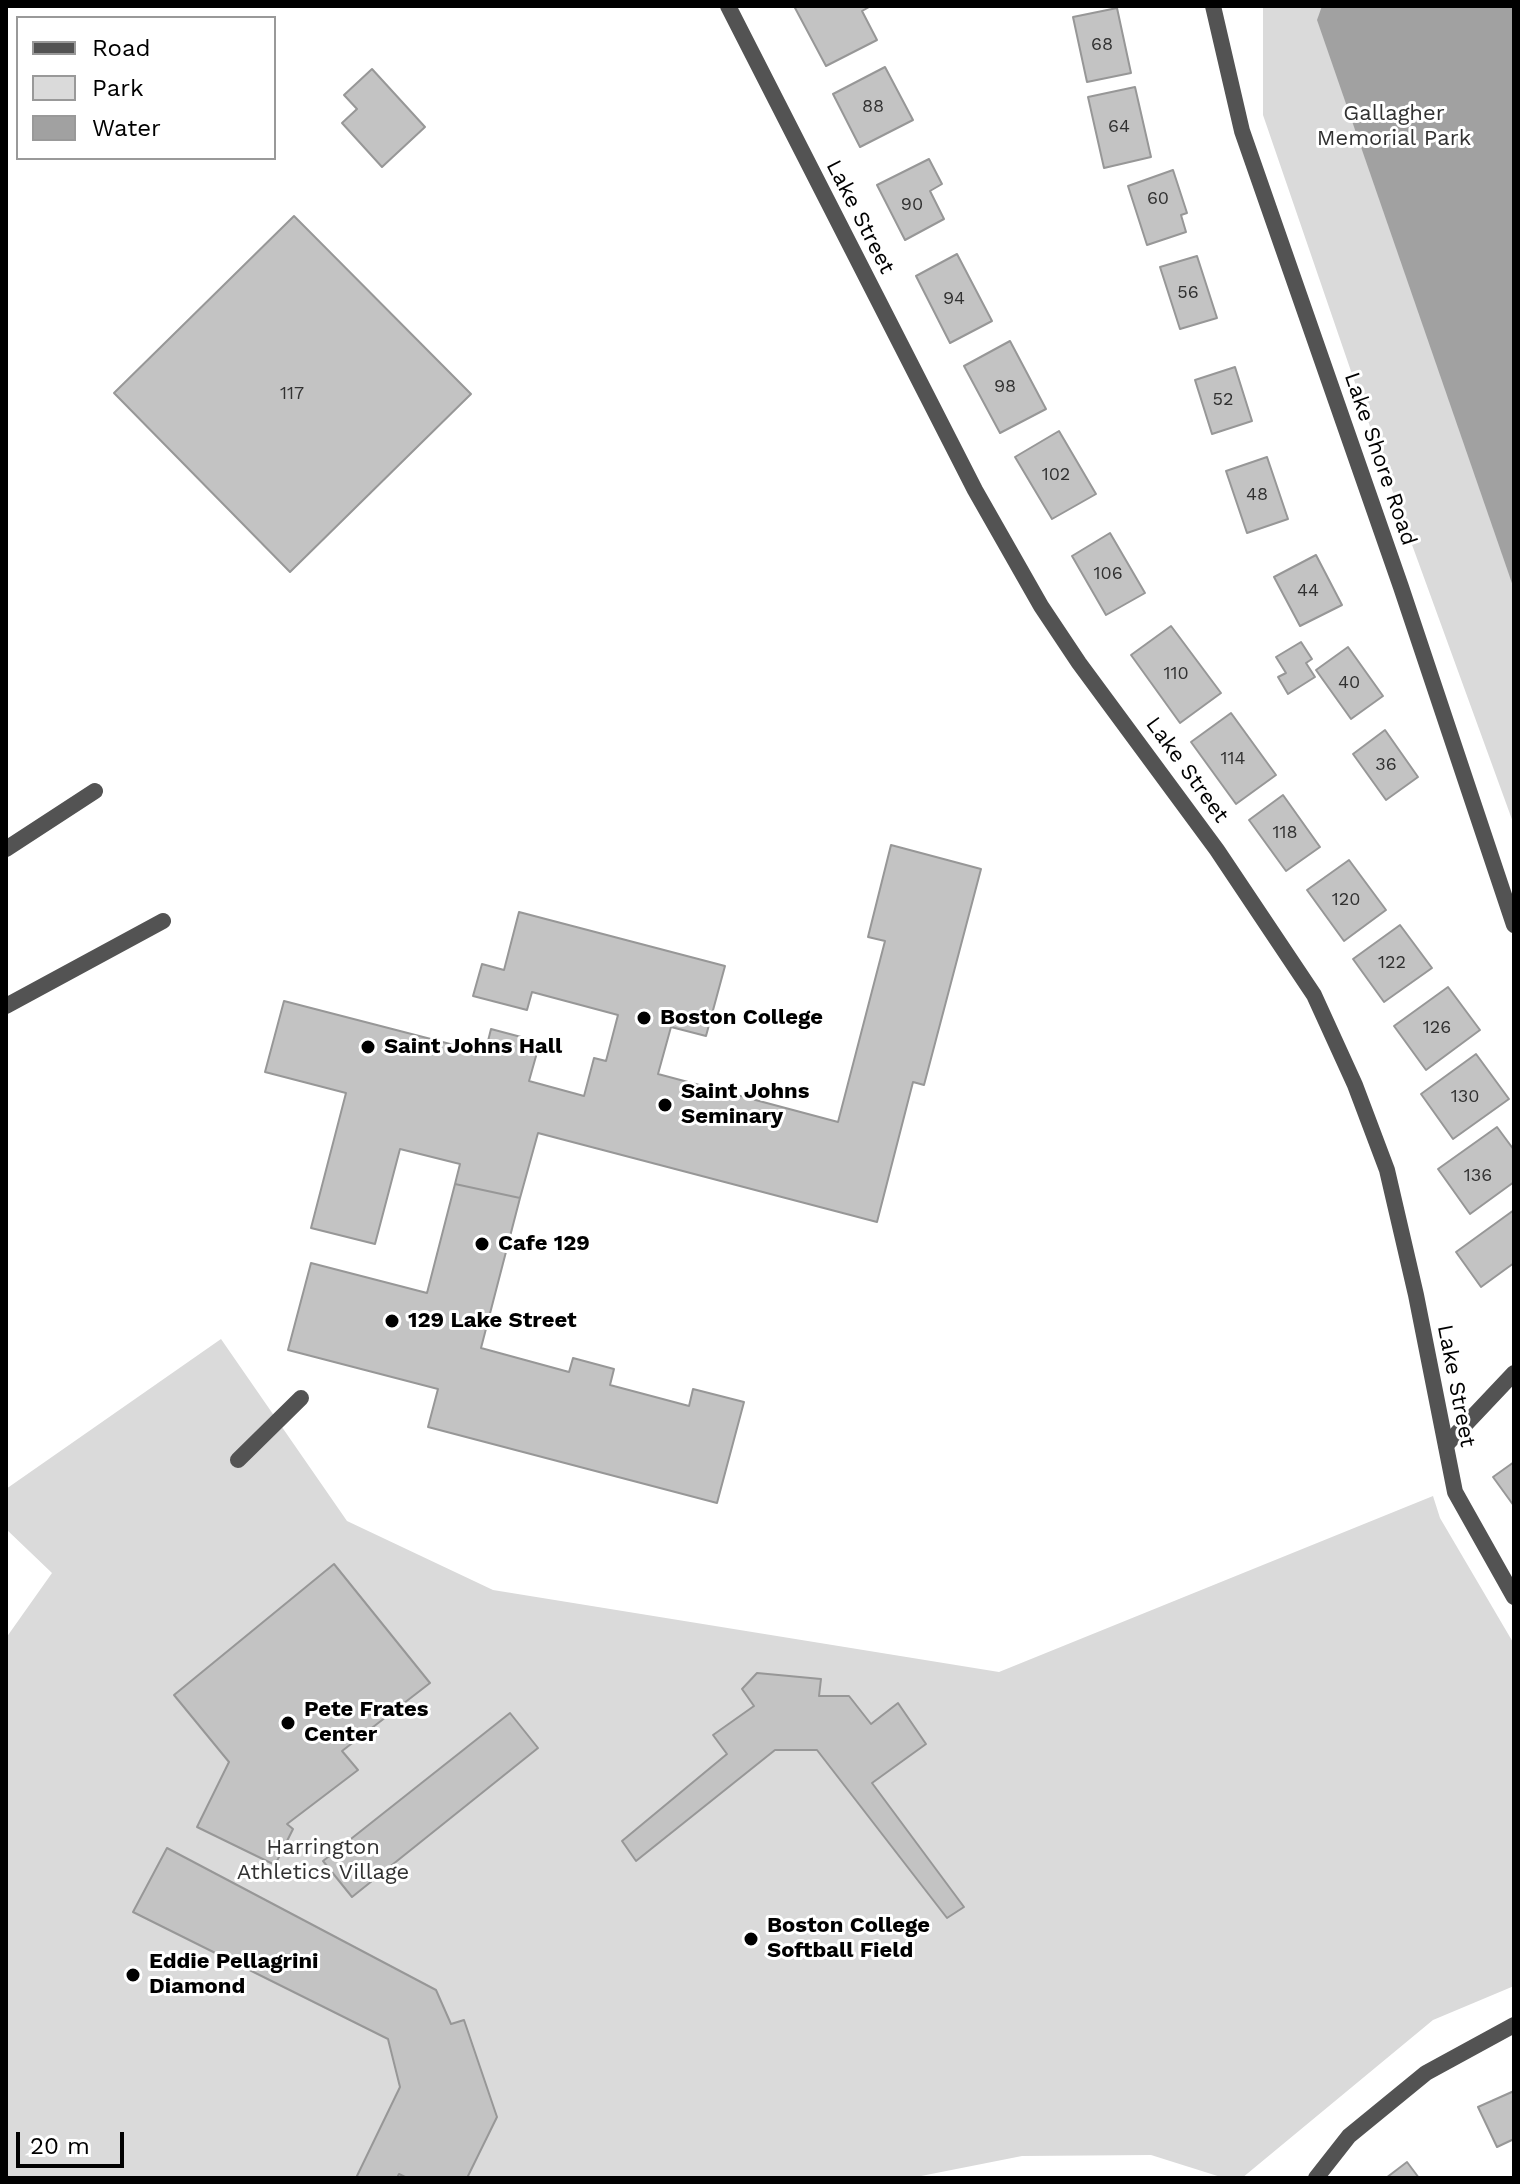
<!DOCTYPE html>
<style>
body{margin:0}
#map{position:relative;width:1520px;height:2184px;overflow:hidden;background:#fff;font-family:"Work Sans",sans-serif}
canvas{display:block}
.frame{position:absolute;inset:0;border:8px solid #000;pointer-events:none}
.legend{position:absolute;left:16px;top:16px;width:260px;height:144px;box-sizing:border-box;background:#fff;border:2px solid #999;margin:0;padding:10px 14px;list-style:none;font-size:24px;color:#000}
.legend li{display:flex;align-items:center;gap:16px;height:40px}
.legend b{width:40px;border:2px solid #999}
.scale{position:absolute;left:16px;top:2132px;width:108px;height:36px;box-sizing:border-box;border:4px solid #000;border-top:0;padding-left:10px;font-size:24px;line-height:28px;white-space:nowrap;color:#000;-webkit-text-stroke:6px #fff;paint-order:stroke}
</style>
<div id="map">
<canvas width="1520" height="2184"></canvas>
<div class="frame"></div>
<ul class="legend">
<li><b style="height:10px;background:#535353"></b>Road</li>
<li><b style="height:22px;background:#dadada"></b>Park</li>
<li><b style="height:22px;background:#a1a1a1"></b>Water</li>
</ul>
<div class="scale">20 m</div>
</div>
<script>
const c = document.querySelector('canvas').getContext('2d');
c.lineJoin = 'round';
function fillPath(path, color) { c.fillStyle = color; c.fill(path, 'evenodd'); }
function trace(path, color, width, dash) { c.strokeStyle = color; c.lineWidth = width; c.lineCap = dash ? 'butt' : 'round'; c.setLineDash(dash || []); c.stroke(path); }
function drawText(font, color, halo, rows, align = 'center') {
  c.font = font + ' "Work Sans",sans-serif'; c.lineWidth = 6; c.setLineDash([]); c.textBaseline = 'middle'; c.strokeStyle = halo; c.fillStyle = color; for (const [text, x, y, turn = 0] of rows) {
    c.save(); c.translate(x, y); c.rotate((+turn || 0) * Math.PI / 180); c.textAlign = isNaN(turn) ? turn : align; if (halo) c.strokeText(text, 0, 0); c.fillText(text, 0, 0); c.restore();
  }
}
const green = new Path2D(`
 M1263 6H1514V825L1387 476 1263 115Z
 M221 1339 347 1521 493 1590 999 1672 1433 1496 1440 1518 1514 1644V1986L1433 2020 1242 2178H1224L1151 2155 1022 2156 911 2178H6V1638L52 1573 6 1529V1489Z`);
const water = new Path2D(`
 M1322 6H1514V589L1317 20Z`);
const building = new Path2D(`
 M794 6H871L862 11 877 40 826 66Z
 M1117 8 1131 73 1087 82 1073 17Z
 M885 67 913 120 860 147 833 94Z
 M372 69 425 127 382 167 342 123 357 109 344 95Z
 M1135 87 1151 157 1104 168 1088 97Z
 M929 159 942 184 930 191 944 219 905 240 877 185Z
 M1173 170 1187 213 1181 215 1186 232 1147 245 1128 186Z
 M294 216 471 394 290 572 114 393Z
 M957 254 992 321 950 343 916 276Z
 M1197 256 1217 318 1180 329 1160 267Z
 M1010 341 1046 409 1000 433 964 366Z
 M1235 367 1252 421 1212 434 1195 380Z
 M1059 431 1096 494 1052 519 1015 457Z
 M1267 457 1288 519 1247 533 1226 471Z
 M1110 533 1145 593 1106 615 1072 556Z
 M1316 555 1342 605 1300 626 1274 577Z
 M1171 626 1221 693 1180 723 1131 655Z
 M1301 642 1312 659 1306 663 1315 677 1288 694 1278 677 1286 673 1276 657Z
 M1348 647 1383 696 1351 719 1316 670Z
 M1231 713 1276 775 1236 804 1191 742Z
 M1385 730 1418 777 1386 800 1353 754Z
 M1283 795 1320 847 1286 871 1249 820Z
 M891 845 981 869 924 1085 913 1082 877 1222 538 1133 520 1198 455 1184 460 1164 400 1149 375 1244 311 1228 346 1093 265 1072 284 1001 485 1053 491 1029 540 1042 529 1081 584 1096 594 1058 606 1061 618 1015 532 992 527 1010 473 996 482 964 504 970 519 912 725 966 706 1036 671 1027 658 1074 838 1122 885 941 868 937Z
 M1349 860 1386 910 1344 941 1307 890Z
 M1400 925 1432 968 1384 1002 1353 959Z
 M1448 987 1480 1030 1426 1070 1394 1026Z
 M1476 1054 1509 1099 1453 1139 1421 1094Z
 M1497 1127 1514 1150V1182L1470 1214 1438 1169Z
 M455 1184 520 1198 481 1348 569 1372 573 1358 614 1369 610 1385 689 1406 693 1389 744 1402 717 1503 428 1427 438 1389 288 1350 311 1263 427 1293Z
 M1514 1210V1263L1481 1287 1456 1252Z
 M1514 1462V1506L1493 1477Z
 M334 1564 430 1683 342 1751 358 1770 287 1824 293 1829 275 1865 197 1827 229 1762 174 1695Z
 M757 1673 821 1679 819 1696H849L871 1724 898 1703 926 1744 872 1783 964 1907 947 1918 817 1750H775L636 1861 622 1841 727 1754 713 1735 754 1706 742 1689Z
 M510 1713 538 1748 352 1897 323 1861Z
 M167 1848 436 1990 451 2024 464 2020 497 2117 467 2178H407L399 2174 397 2178H356L400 2087 388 2039 133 1912Z
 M1514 2091V2139L1497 2147 1478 2107Z
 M1407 2162 1419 2178H1386Z`);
const service = new Path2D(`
 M6 849 95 791
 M6 1006 163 921
 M238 1460 301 1398`);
const minor = new Path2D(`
 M1213 6 1242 131 1401 587 1514 925
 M1446 1445 1514 1373
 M1316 2178 1349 2136 1426 2073 1514 2025`);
const tertiary = new Path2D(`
 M728 6 975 490 1041 606 1079 663 1217 850 1314 995 1355 1085 1387 1170 1416 1295 1455 1492 1514 1597`);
const markers = [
 [644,1018,8,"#000"],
 [368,1047,8,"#000"],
 [665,1105,8,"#000"],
 [482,1244,8,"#000"],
 [392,1321,8,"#000"],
 [288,1723,8,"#000"],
 [751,1939,8,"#000"],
 [133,1975,8,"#000"]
];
const numberNames = [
 ["68",1102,45],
 ["88",873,107],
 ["64",1119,127],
 ["60",1158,199],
 ["90",912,205],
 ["56",1188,293],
 ["94",954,299],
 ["98",1005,387],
 ["117",292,394],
 ["52",1223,400],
 ["102",1056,475],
 ["48",1257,495],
 ["106",1108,574],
 ["44",1308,591],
 ["110",1176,674],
 ["40",1349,683],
 ["114",1233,759],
 ["36",1386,765],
 ["118",1285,833],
 ["120",1346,900],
 ["122",1392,963],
 ["126",1437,1028],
 ["130",1465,1097],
 ["136",1478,1176]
];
const parkNames = [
 ["Gallagher",1394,114],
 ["Memorial Park",1394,139],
 ["Harrington",323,1848],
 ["Athletics Village",323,1873]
];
const streetNames = [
 ["Lake Street",860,217,63],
 ["Lake Shore Road",1380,459,71],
 ["Lake Street",1187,770,54],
 ["Lake Street",1456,1386,79]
];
const poiNames = [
 ["Boston College",660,1018],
 ["Saint Johns Hall",384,1047],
 ["Saint Johns",681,1092],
 ["Seminary",681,1117],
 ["Cafe 129",498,1244],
 ["129 Lake Street",408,1321],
 ["Pete Frates",304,1710],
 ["Center",304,1735],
 ["Boston College",767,1926],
 ["Softball Field",767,1951],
 ["Eddie Pellagrini",149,1962],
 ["Diamond",149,1987]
];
fillPath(green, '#dadada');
fillPath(water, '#a1a1a1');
fillPath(building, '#c3c3c3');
trace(building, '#979797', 2);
trace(service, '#535353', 16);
trace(minor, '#535353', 16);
trace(tertiary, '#535353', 16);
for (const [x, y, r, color] of markers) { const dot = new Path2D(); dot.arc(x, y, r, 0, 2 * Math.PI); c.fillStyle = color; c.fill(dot); trace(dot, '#fff', 3); }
drawText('18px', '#313131', null, numberNames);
drawText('22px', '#313131', '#fff', parkNames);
drawText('22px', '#000', '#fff', streetNames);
drawText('bold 22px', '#000', '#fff', poiNames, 'left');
</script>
